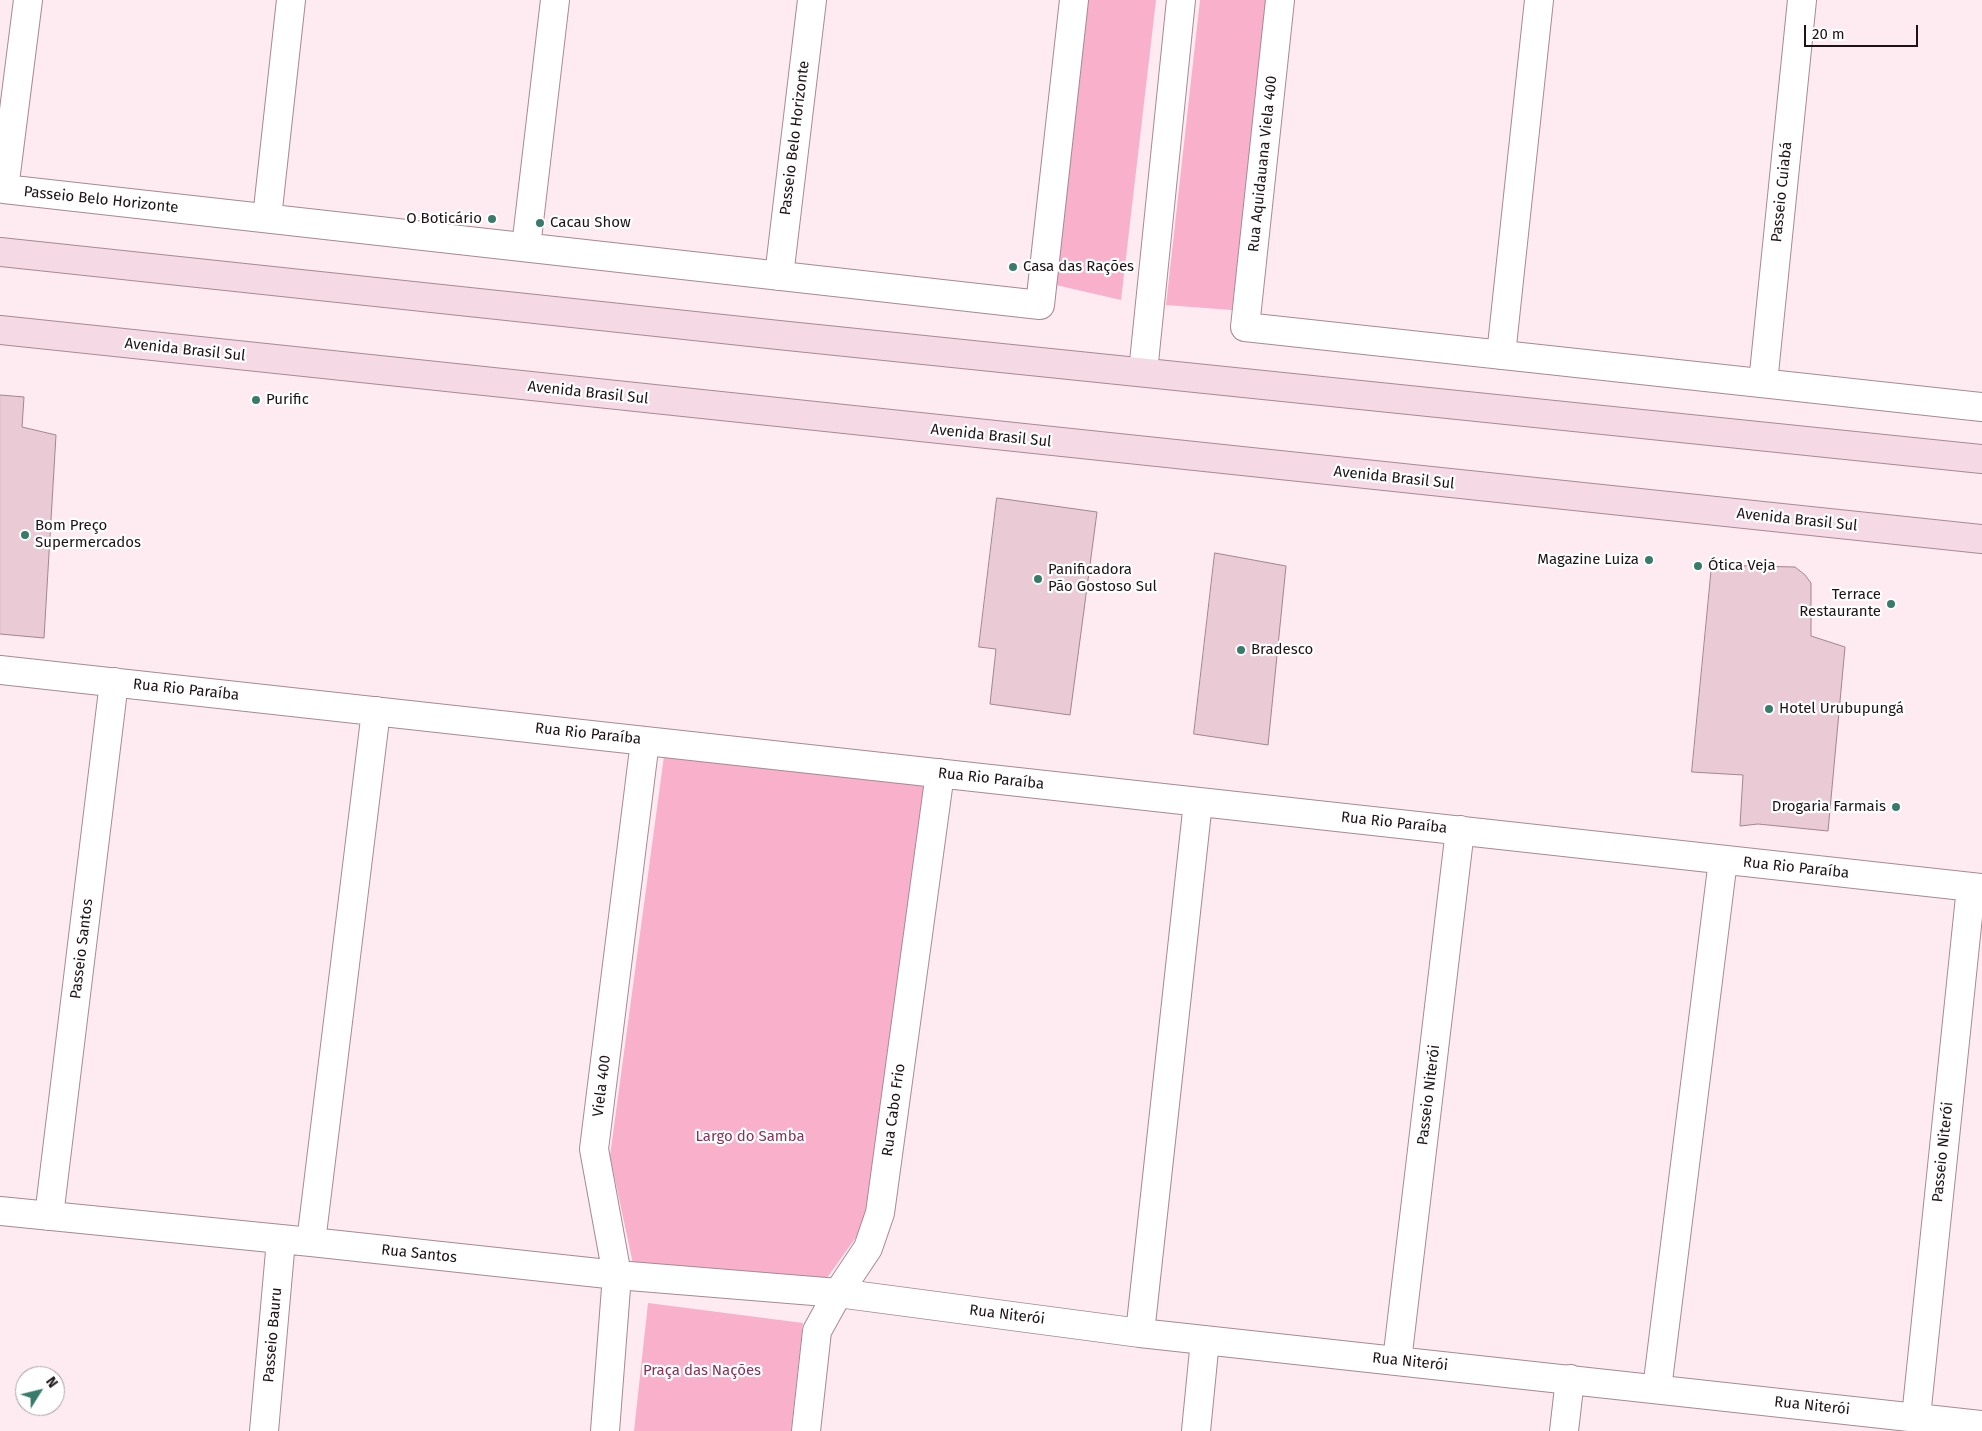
<!DOCTYPE html>
<meta charset="utf-8">
<style>
body{margin:0}
#map{position:relative;width:1982px;height:1431px;overflow:hidden;background:#feeaf1;font-family:"Fira Sans",sans-serif}
canvas{display:block}
.north{position:absolute;left:15px;top:1366px;width:50px;height:50px;box-sizing:border-box;background:#fff;border:1px solid #a5a1a2;border-radius:50%;rotate:54deg;font-size:14px;font-weight:700;line-height:20px;text-align:center;color:#1d1317}
.north::after{content:'';display:block;margin:auto;width:18px;height:22px;background:#397b6b;clip-path:polygon(50% 0,100% 100%,50% 72%,0 100%)}
.scale{position:absolute;left:1804px;top:25px;width:114px;height:22px;box-sizing:border-box;border:2px solid #1d1317;border-top:0;padding-left:6px;font-size:15px;line-height:18px;white-space:nowrap;color:#1d1317;-webkit-text-stroke:4px #fff;paint-order:stroke}
</style>
<div id="map">
<canvas width="1982" height="1431"></canvas>
<div class="north">N</div>
<div class="scale">20 m</div>
</div>
<script>
const c = document.querySelector('canvas').getContext('2d');
c.lineJoin = 'round';
function fillPath(path, color) { c.fillStyle = color; c.fill(path, 'evenodd'); }
function trace(path, color, width, dash) { c.strokeStyle = color; c.lineWidth = width; c.lineCap = dash ? 'butt' : 'round'; c.setLineDash(dash || []); c.stroke(path); }
function drawText(font, color, halo, rows, align = 'center') {
  c.font = font + ' "Fira Sans",sans-serif'; c.lineWidth = 4.5; c.setLineDash([]); c.textBaseline = 'middle'; c.strokeStyle = halo; c.fillStyle = color; for (const [text, x, y, turn = 0] of rows) {
    c.save(); c.translate(x, y); c.rotate((+turn || 0) * Math.PI / 180); c.textAlign = isNaN(turn) ? turn : align; if (halo) c.strokeText(text, 0, 0); c.fillText(text, 0, 0); c.restore();
  }
}
const green = new Path2D(`
 M1088 0H1156L1121 300 1056 285Z
 M1200 0H1267L1232 310 1166 305Z
 M664 756 924 786 879 1205 824 1282 633 1264 610 1156Z
 M648 1303 803 1323 791 1431H634Z`);
const building = new Path2D(`
 M0 395 24 397 22 427 56 435 44 638 0 634Z
 M997 498 1097 512 1070 715 990 704 996 649 979 647Z
 M1215 553 1286 566 1268 745 1194 734Z
 M1712 565 1795 567 1805 575 1811 583V636L1845 647 1828 831 1758 824 1740 826 1743 775 1692 772Z`);
const minor = new Path2D(`
 M28 0 4 189 1040 305 1074 0
 M1280 0 1245 327 1982 407
 M267 218 291 0
 M526 247 555 0
 M779 276 812 0
 M1501 355 1539 0
 M1143 372 1181 0
 M1763 383 1802 0
 M0 670 1982 888
 M0 1211 311 1242 617 1275 838 1293 1140 1333 1982 1425
 M49 1216 114 682
 M311 1242 376 711
 M1140 1333 1198 802
 M1397 1361 1460 830
 M1657 1389 1723 860
 M1916 1417 1971 887
 M264 1431 281 1240
 M605 1431 617 1275 594 1149 645 741
 M806 1431 817 1331 838 1293 868 1248 880 1213 940 773
 M1196 1431 1205 1340
 M1564 1431 1570 1379`);
const secondary = new Path2D(`
 M0 252 788 336 1982 459
 M0 330 1982 539`);
const markers = [
 [492,219,5,"#397b6b"],
 [540,223,5,"#397b6b"],
 [1013,267,5,"#397b6b"],
 [256,400,5,"#397b6b"],
 [25,535,5,"#397b6b"],
 [1649,560,5,"#397b6b"],
 [1698,566,5,"#397b6b"],
 [1038,579,5,"#397b6b"],
 [1891,604,5,"#397b6b"],
 [1241,650,5,"#397b6b"],
 [1769,709,5,"#397b6b"],
 [1896,807,5,"#397b6b"]
];
const streetNames = [
 ["Passeio Belo Horizonte",795,138,-83],
 ["Rua Aquidauana Viela 400",1263,164,-84],
 ["Passeio Cuiabá",1782,192,-84],
 ["Passeio Belo Horizonte",101,200,6],
 ["Avenida Brasil Sul",185,350,6],
 ["Avenida Brasil Sul",588,393,6],
 ["Avenida Brasil Sul",991,436,6],
 ["Avenida Brasil Sul",1394,478,6],
 ["Avenida Brasil Sul",1797,520,6],
 ["Rua Rio Paraíba",186,690,6],
 ["Rua Rio Paraíba",588,734,6],
 ["Rua Rio Paraíba",991,779,6],
 ["Rua Rio Paraíba",1394,823,6],
 ["Rua Rio Paraíba",1796,868,6],
 ["Passeio Santos",82,949,-83],
 ["Viela 400",602,1086,-83],
 ["Passeio Niterói",1429,1095,-83],
 ["Rua Cabo Frio",894,1110,-82],
 ["Passeio Niterói",1943,1152,-84],
 ["Rua Santos",419,1254,6],
 ["Rua Niterói",1007,1315,7],
 ["Passeio Bauru",273,1335,-85],
 ["Rua Niterói",1410,1362,6],
 ["Rua Niterói",1812,1406,6]
];
const poiNames = [
 ["O Boticário",482,219,"right"],
 ["Cacau Show",550,223],
 ["Casa das Rações",1023,267],
 ["Purific",266,400],
 ["Bom Preço",35,526],
 ["Supermercados",35,543],
 ["Magazine Luiza",1639,560,"right"],
 ["Ótica Veja",1708,566],
 ["Panificadora",1048,570],
 ["Pão Gostoso Sul",1048,587],
 ["Terrace",1881,595,"right"],
 ["Restaurante",1881,612,"right"],
 ["Bradesco",1251,650],
 ["Hotel Urubupungá",1779,709],
 ["Drogaria Farmais",1886,807,"right"]
];
const parkNames = [
 ["Largo do Samba",750,1137],
 ["Praça das Nações",702,1371]
];
fillPath(green, '#f8b0cb');
fillPath(building, '#eacbd5');
trace(building, '#a1858f', 1);
trace(minor, '#a68993', 30);
trace(secondary, '#a68993', 30);
trace(minor, '#fff', 28);
trace(secondary, '#f5dae5', 28);
for (const [x, y, r, color] of markers) { const dot = new Path2D(); dot.arc(x, y, r, 0, 2 * Math.PI); c.fillStyle = color; c.fill(dot); trace(dot, '#fff', 2); }
drawText('15px', '#1d1317', '#fff', streetNames);
drawText('15px', '#1d1317', '#fff', poiNames, 'left');
drawText('15px', '#863157', '#fff', parkNames);
</script>
